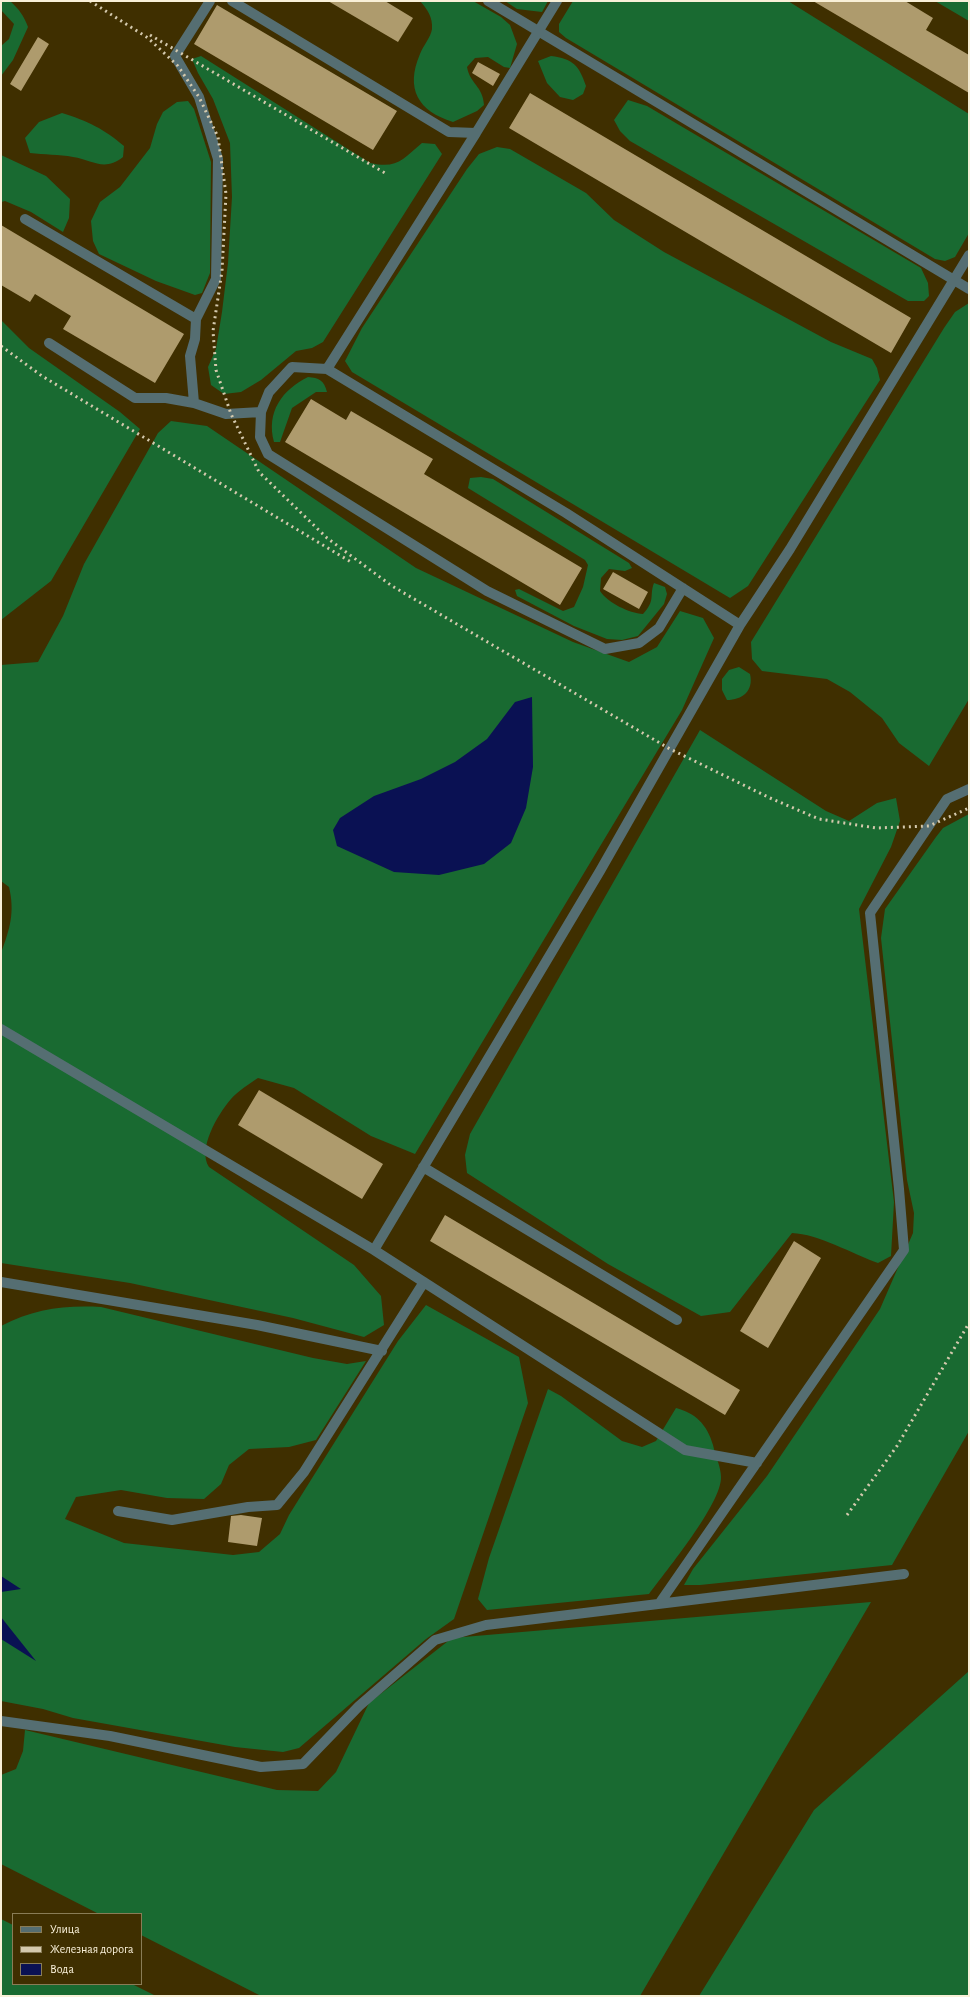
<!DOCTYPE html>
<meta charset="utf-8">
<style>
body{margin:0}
#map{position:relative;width:970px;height:1997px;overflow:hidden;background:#3f2f00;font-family:"Alegreya Sans",sans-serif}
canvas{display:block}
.frame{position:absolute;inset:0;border:2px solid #f9f0d8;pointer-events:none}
.legend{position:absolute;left:12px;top:1913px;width:130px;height:72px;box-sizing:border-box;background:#3f2f00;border:1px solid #897c56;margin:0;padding:5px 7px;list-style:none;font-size:12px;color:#f9f0d8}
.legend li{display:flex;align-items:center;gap:8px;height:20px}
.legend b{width:20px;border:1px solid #897c56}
</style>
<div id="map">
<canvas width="970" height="1997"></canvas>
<div class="frame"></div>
<ul class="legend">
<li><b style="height:5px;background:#556e72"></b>Улица</li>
<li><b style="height:5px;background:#d4c9ad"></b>Железная дорога</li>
<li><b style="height:11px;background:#0a1153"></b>Вода</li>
</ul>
</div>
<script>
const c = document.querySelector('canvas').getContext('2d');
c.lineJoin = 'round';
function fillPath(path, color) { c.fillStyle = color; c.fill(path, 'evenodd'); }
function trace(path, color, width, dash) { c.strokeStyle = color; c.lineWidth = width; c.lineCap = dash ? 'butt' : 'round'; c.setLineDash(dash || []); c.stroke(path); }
const forest = new Path2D(`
 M1 1H10C19 9 24 16 28 27L13 60 1 76V46L9 39 14 24 1 10Z
 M420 1H473L501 17 510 25 517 44 510 68 504 67 488 57 475 58 467 67C470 84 483 86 484 105L477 111 453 122C418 111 405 89 420 54 423 46 431 37 432 29 433 17 427 9 420 1Z
 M505 1H548L542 12 517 9Z
 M573 1H788L969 114V233L955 257 945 261 935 259 566 38 559 32V24Z
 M935 1H969V21Z
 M201 56 370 163C397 169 402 160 422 143L435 144 442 154 323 342 312 348 296 351 261 380 241 392 224 394 211 385 208 367 216 349 222 312 228 263 232 197 230 143 213 99 198 73 192 59Z
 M551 56C573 59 579 65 586 86L583 94 573 100 560 97 547 83 538 61Z
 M628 100 647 106 921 268 928 283 929 296 924 301H908L630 141 620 131 614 120Z
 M188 101 194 109 211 162 210 273 202 293 195 295 156 281 99 254 93 241 91 221 100 202 120 187 150 148 157 124 163 112 177 102Z
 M62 113C88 121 104 129 124 146L123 157C104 172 93 160 73 157 59 154 44 155 30 153L25 138 39 122Z
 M497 147 510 149 586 193 614 220 664 252 831 342 872 359 877 368 880 380 748 586 730 598 352 372 345 361 362 328 467 169 479 154Z
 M1 155 46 176 70 199 69 218 63 232 31 212 5 201 1 202Z
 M969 303V699L929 766 899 743 882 718 850 692 827 679 762 671 752 659 751 642 944 328 955 312Z
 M1 320 29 348 120 412 140 429 51 581 1 620Z
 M308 377C319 378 324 380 327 392H316L292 408 280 442H274C266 412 282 390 308 377Z
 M171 421 207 426 416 568 573 642 629 662 657 647 680 611 703 618 714 638 682 710 415 1154 371 1136 294 1088 258 1078C249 1084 238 1091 231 1099 218 1114 197 1149 209 1167L354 1265 381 1296 384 1325 364 1337 293 1318 130 1283 1 1263V953C10 929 15 912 9 887L1 881V665L38 662 63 616 84 564 158 433Z
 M481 477 493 479 629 563 632 568 625 571 609 569 601 578 600 591C608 603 629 613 643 614 656 600 649 596 654 583L665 587 667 594 664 604 638 636 622 640 607 639 574 626 517 596 515 590 519 589 563 611 574 607 583 587 588 565 585 560 468 488 470 478Z
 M739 667 750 674C754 691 742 700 727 700L722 690V679L729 670Z
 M700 730 826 811 849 821 877 803 896 798 900 821 891 847 859 909 894 1202 891 1256 878 1263C853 1254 818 1234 792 1233L730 1312 701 1316 608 1264 467 1173 465 1155 470 1134Z
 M969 814V1431L892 1565 700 1585H684L693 1569 767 1476 880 1309 913 1233 914 1213 907 1180 881 938 885 909 936 837 943 828Z
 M426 1305 519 1357 528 1403 454 1619 426 1639 299 1748 283 1752 235 1747 73 1718 43 1709 1 1701V1326C34 1309 64 1305 101 1307L313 1358 347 1364 366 1361 316 1440 289 1447 249 1449 229 1465 221 1484 204 1499 167 1498 121 1490 76 1497 65 1519 124 1543 233 1555 259 1552 280 1534 289 1515 398 1341Z
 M548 1389 561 1396 622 1441 642 1447 656 1441 676 1408C695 1413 707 1424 713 1445 715 1455 721 1467 721 1477 722 1503 666 1571 649 1594L487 1610 478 1599 489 1558Z
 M871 1602 640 1996H261L141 1935V1914H99L1 1864V1775L16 1769 23 1751 25 1730 277 1790 318 1791 336 1772 369 1703 452 1638Z
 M969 1671V1996H699L814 1810Z
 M1 1919 13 1925V1984H132L156 1996H1Z`);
const water = new Path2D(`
 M532 697 533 767 526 808 511 843 484 864 439 875 394 872 337 846 333 830 340 818 374 796 421 779 455 762 487 739 515 702Z
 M1 1576 21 1589 1 1592Z
 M1 1617 36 1661 1 1639Z`);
const building = new Path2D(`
 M328 1H385L413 18 398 42Z
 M813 1H905L933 18 926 30 969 55V93Z
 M217 5 397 111 373 150 194 44Z
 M38 37 49 44 21 91 10 84Z
 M478 62 500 74 493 86 472 73Z
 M530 93 911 318 891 353 509 128Z
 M1 225 184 334 155 383 63 329 71 316 35 294 30 302 1 285Z
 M311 399 346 420 351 411 433 459 424 474 582 568 560 605 285 442Z
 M613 572 648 592 639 609 603 589Z
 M259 1090 383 1164 362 1199 238 1125Z
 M445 1215 740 1390 725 1415 430 1241Z
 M794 1241 821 1258 768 1348 740 1331Z
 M241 1515 262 1518 257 1546 228 1542 231 1516Z`);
const minor = new Path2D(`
 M232 1 449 132 476 133 557 1
 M488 1 969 289
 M25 219 196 319 195 339 190 356 194 403
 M196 319 216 279 218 159 199 97 175 56 210 1
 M49 343 135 398H166L194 403 226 414 261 412
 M327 369 476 133
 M683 588 659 628 639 643 605 649 487 591 268 454 260 437 261 412 269 392 292 367 327 369 566 513 740 625
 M1 1029 374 1250 685 1450 757 1463
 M423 1167 677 1320
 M374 1250 600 871 740 625 790 549 969 255
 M1 1282 257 1325 382 1351
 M118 1511 172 1520 248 1507 277 1505 304 1472 424 1282
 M659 1604 904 1250 899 1189 870 913 947 799 969 789
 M1 1721 110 1736 261 1767 303 1764 359 1706 435 1640 486 1625 904 1574`);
const rail = new Path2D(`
 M90 1 148 38 178 66 199 97 218 137 226 194 222 271 213 331 216 370 231 414 259 472 327 538 392 586 670 749 770 798 819 819 876 828 929 826 969 808
 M150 35 385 173
 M1 346 42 376 351 562
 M847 1515 897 1446 969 1323`);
fillPath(forest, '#196a31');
fillPath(water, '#0a1153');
fillPath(building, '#ae9b6d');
trace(minor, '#556e72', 10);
trace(rail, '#d4c9ad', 3, [2, 4]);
</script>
